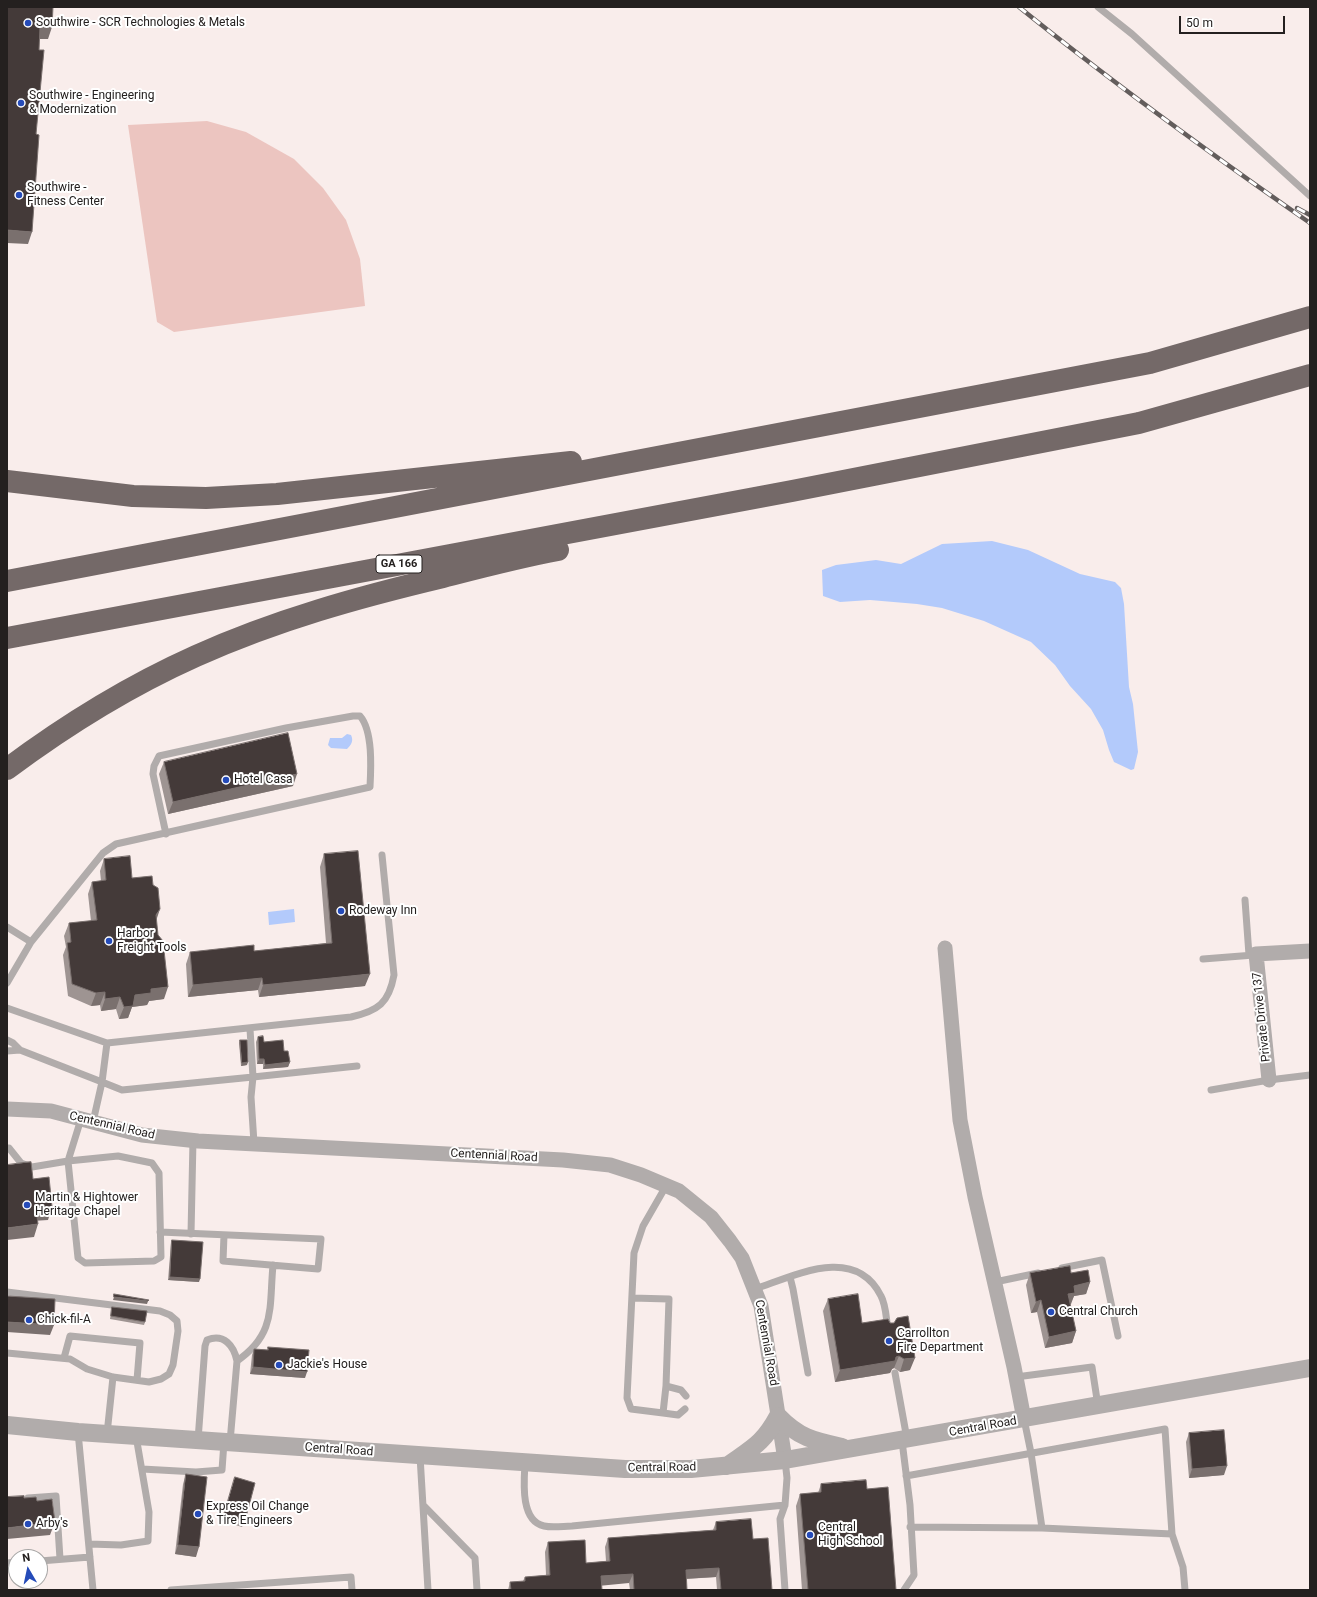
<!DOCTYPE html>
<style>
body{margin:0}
#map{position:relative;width:1317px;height:1597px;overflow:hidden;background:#f9edeb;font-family:Roboto,sans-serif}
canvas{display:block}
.frame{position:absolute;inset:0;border:8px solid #24201f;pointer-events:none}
.north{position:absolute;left:8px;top:1549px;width:40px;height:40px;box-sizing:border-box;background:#fff;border:1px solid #a7a6a5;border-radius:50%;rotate:351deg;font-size:11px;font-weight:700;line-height:16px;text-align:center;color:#24201f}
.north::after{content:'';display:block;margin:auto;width:14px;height:18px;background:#254bb9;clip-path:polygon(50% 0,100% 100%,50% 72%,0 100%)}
.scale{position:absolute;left:1179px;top:16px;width:106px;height:18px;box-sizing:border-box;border:2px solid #24201f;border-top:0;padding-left:5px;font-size:12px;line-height:14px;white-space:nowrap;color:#24201f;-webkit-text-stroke:3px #fff;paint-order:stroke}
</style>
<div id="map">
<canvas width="1317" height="1597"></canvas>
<div class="frame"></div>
<div class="north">N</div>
<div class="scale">50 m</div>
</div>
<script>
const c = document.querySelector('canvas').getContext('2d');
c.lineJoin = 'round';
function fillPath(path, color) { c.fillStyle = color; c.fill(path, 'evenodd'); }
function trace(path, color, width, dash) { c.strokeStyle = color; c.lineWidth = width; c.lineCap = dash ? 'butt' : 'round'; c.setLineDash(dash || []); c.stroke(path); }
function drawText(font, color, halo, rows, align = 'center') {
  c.font = font + ' Roboto,sans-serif'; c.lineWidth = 4; c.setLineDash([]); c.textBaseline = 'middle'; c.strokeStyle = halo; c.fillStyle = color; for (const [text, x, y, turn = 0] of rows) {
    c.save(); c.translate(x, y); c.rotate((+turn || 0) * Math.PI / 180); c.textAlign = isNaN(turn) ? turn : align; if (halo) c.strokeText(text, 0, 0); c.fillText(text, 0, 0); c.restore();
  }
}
const green = new Path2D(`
 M207 121 246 132 294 159 323 188 346 220 360 259 365 306 174 332 157 322 128 125Z`);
const water = new Path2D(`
 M992 541 1028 550 1080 574 1115 582 1121 588 1124 604 1129 687 1133 704 1138 752 1134 769 1131 770 1114 762 1109 750 1103 730 1091 709 1070 686 1055 665 1031 642 984 621 942 608 917 604 870 600 840 602 823 596 822 570 836 565 876 560 901 564 942 544Z
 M347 734 351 735C354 741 351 745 347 749L331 748 328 745 330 738H342Z
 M294 909 295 922 269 925 268 912Z`);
const service = new Path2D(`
 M1098 7 1132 34 1310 196
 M1245 900 1249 955
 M7 927 31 942
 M1203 959 1254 955
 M7 983 31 942 103 853 116 844 370 787C371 768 373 731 360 716H353L286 728 159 756 154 766 153 774 166 834
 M7 1008 107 1043
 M250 1029 253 1077 122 1090 102 1082 107 1043 351 1017C378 1011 389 1003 394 975L382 855
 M7 1040 13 1043 20 1050
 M7 1051 20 1050 102 1082 93 1122
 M1211 1090 1269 1080 1310 1075
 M254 1143 251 1097 253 1077 357 1066
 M7 1148H9L21 1163 32 1167 68 1161 81 1119
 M118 1156 152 1163 159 1173 161 1257 154 1261 85 1263 78 1258 68 1161Z
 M160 1232 321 1239 318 1269 223 1261 224 1235
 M191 1234 193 1140
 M1062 1268 1102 1260 1118 1336
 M790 1277 793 1289 808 1373
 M995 1282 1038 1273
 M755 1289C794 1276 855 1244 881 1296 886 1305 886 1318 888 1329
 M7 1292 160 1311 170 1315 177 1321 178 1331 173 1365 169 1374 161 1379 149 1382 113 1377 87 1369 70 1359 7 1353
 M632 1298 669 1299 666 1386 663 1413 631 1409 627 1398 634 1253 643 1226 666 1186
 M64 1358 70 1336 140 1343 137 1380
 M237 1361C276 1334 269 1308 273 1265
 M895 1373 907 1439
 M1016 1377 1092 1367 1098 1406
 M666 1386 681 1390 686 1396
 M663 1413 678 1415 685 1409
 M1024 1419 1031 1453 1042 1528 1172 1534 1183 1567 1185 1590
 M78 1432 93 1590
 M107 1434 113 1377
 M198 1440 205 1346 207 1340C224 1333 234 1346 237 1361L230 1442
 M902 1441 910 1505 914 1575 904 1590
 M420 1456 428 1590
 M785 1460 787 1478 785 1505 780 1519 785 1590
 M525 1463C524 1481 520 1521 544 1526 553 1528 564 1526 572 1526L785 1505
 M142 1469 196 1472 222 1470 224 1442
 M906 1476 1165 1429 1172 1534
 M28 1498 56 1496 60 1559
 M424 1506 475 1558 477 1590
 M910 1527 1042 1528
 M89 1544 121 1545 148 1541 149 1512 136 1436
 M40 1561 90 1557
 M7 1563 16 1562
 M171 1590 351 1577 352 1590`);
const minor = new Path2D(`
 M945 948 960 1120 975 1197 1014 1367 1024 1419
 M1269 1080 1256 954 1310 951
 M7 1109 51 1111 142 1135 198 1141 563 1160 610 1165 641 1175 679 1191 711 1217 730 1241 742 1258 761 1306 785 1460`);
const tertiary = new Path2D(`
 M7 1425 78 1432 625 1469H691L785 1460 1310 1368
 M727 1466C752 1448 763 1444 778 1416 799 1438 814 1441 842 1447`);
const trunk = new Path2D(`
 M7 481 133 496 206 498 277 494 571 462
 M7 581 1150 363 1310 317
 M7 638 792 491 1139 423 1310 375
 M7 769C66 725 129 686 196 656 276 620 359 597 443 577 482 567 520 557 558 550`);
const rail = new Path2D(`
 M1019 7C1113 83 1211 154 1310 223
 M1297 208 1310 215`);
const wall = new Path2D(`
 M164 762 293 786 168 814 159 774Z
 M324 854 365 986 259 997 258 990 188 997 186 964 190 952 254 951 326 943 320 867Z
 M104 859 132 878 156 920 164 999 149 1001 147 1005 132 1007 128 1018 119 1019 116 1009 101 1011 100 1005 91 1006 68 996 63 955 66 947 64 936 69 923 91 921 88 894 92 882 101 881 100 871Z
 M258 1037 264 1042 284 1051 290 1062 288 1067 263 1069V1064H257L256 1042Z
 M240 1040 247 1065 241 1066 239 1043Z
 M172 1240 199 1282 168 1280 171 1243Z
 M1030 1273H1071L1090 1282 1086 1294 1074 1296 1070 1304 1076 1331 1072 1343 1045 1348 1037 1312 1031 1313 1026 1285Z
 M828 1299 862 1323 888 1319 910 1370 900 1372 894 1368 892 1369 890 1373 835 1382 823 1311Z
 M112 1307 145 1322 144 1325 110 1319Z
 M268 1347 305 1378 250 1374 252 1355 254 1349 267 1350Z
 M1189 1433 1224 1475 1189 1478 1186 1442Z
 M186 1474 196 1557 175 1554 183 1484Z
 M235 1477 245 1521 242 1527 222 1521Z
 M821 1484 867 1489 896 1590H802L796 1506 800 1494 818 1493Z
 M716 1522 753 1539 772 1590H717L716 1577 686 1579 687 1590H630L629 1583 523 1581 525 1577 546 1575 545 1552 548 1542 586 1563 606 1561 605 1547 608 1538 713 1530Z
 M510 1582 511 1590H508Z`);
const shadedWall = new Path2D(`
 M40 27H52L48 39H36Z
 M7 230 32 232 28 244 7 243Z
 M297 774 293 786 168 814 173 802Z
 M160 909 156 921V915Z
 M370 974 365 986 259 997 263 985Z
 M262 978 258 990 188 997 193 985Z
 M168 987 164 999 149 1001 147 1005 132 1007 128 1018 119 1019 124 1007 135 995 151 989Z
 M105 992 100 1005 91 1006 96 993Z
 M120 997 116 1009 101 1011 105 999Z
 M259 1059H264L263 1064H257Z
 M248 1062 247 1065 241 1066 242 1063Z
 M290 1062 288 1067 263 1069 265 1065Z
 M52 1207 48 1220 32 1221 36 1209Z
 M38 1224 34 1237 7 1240V1228Z
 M170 1277 200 1279 199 1282 168 1280Z
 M1090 1282 1086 1294 1074 1296 1071 1304 1064 1305 1068 1294 1074 1286Z
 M114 1297 148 1301 147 1304 113 1300Z
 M1041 1300 1037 1312 1031 1313 1036 1302Z
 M7 1322 54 1325 50 1335 7 1332Z
 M1076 1331 1072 1343 1045 1348 1049 1337Z
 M899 1356 894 1368 892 1369 890 1373 835 1382 840 1370 896 1357Z
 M915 1358 910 1370 900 1372 904 1359Z
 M253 1367 307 1372 305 1378 250 1374Z
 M1227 1466 1224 1475 1189 1478 1192 1469Z
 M55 1522 50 1535 7 1539V1528Z
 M178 1545 199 1547 196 1557 175 1554Z
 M719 1568 716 1577 682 1579 686 1570Z
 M633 1574 629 1583 598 1586 601 1576Z`);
const building = new Path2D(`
 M7 7H53L52 27H40L39 50H44L36 134 39 135 32 232 7 230Z
 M288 733 297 774 173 802 164 762Z
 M358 851 370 974 263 985 262 978 193 985 190 952 254 945V951L332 943 324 854Z
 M130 856 132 878 152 876 153 885 158 888 160 909 156 915 158 935 163 941 168 987 151 989V993L135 995 133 1006 124 1007 120 997 105 999V992L96 993 72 984 67 943 71 942 69 923 97 920 92 882 106 880 104 859Z
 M263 1036 264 1042 283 1040 284 1051H288L290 1062 265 1065 264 1059H259L258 1037Z
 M240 1040H247L248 1062 242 1063Z
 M31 1162 33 1179 49 1177 52 1207 36 1209 38 1224 7 1228V1165Z
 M172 1240 203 1242 200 1279 170 1277Z
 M1070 1266 1071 1273 1088 1270 1090 1282 1074 1286 1075 1293 1068 1294 1076 1331 1049 1337 1041 1300 1036 1302 1030 1273Z
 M114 1294 149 1300 148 1301 114 1297Z
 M858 1294 862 1323 888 1319 890 1323H894L897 1318 908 1316 915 1358 904 1359 899 1356 896 1357 895 1361 840 1370 828 1299Z
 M7 1296 55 1299 54 1325 7 1322Z
 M112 1307 147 1311 145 1322 111 1316Z
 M268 1347 309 1350 307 1372 253 1367 254 1349 268 1350Z
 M1224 1430 1227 1466 1192 1469 1189 1433Z
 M186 1474 207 1477 199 1547 178 1545Z
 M235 1477 255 1483 245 1521 224 1515Z
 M866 1480 867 1489 888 1487 896 1590H808L800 1494 821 1492V1484Z
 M24 1496V1498L36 1497 37 1501 52 1499 55 1522 7 1528V1497Z
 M751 1519 753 1539 768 1538 772 1590H721L719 1568 686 1570 687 1590H634L633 1574 601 1576 602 1590H511L510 1582 525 1581V1577L550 1575 548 1542 585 1540 586 1563 610 1561 608 1538 716 1530V1522Z`);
const markers = [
 [28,23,4,"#254bb9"],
 [21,103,4,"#254bb9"],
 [19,195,4,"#254bb9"],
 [226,780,4,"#254bb9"],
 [341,911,4,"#254bb9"],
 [109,941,4,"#254bb9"],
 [27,1205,4,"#254bb9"],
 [1051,1312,4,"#254bb9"],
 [29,1320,4,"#254bb9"],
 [889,1341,4,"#254bb9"],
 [279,1365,4,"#254bb9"],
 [198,1514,4,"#254bb9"],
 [28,1524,4,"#254bb9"],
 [810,1535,4,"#254bb9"]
];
const shields = [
 [399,564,46]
];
const shieldNames = [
 ["GA 166",399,564]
];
const poiNames = [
 ["Southwire - SCR Technologies & Metals",36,23],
 ["Southwire - Engineering",29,96],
 ["& Modernization",29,110],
 ["Southwire -",27,188],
 ["Fitness Center",27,202],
 ["Hotel Casa",234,780],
 ["Rodeway Inn",349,911],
 ["Harbor",117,934],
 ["Freight Tools",117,948],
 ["Martin & Hightower",35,1198],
 ["Heritage Chapel",35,1212],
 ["Central Church",1059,1312],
 ["Chick-fil-A",37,1320],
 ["Carrollton",897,1334],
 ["Fire Department",897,1348],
 ["Jackie's House",287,1365],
 ["Express Oil Change",206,1507],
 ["& Tire Engineers",206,1521],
 ["Arby's",36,1524],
 ["Central",818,1528],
 ["High School",818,1542]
];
const streetNames = [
 ["Private Drive 137",1262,1017,-96],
 ["Centennial Road",112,1126,13],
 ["Centennial Road",494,1156,3],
 ["Centennial Road",766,1343,80],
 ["Central Road",983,1427,-10],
 ["Central Road",339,1450,4],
 ["Central Road",662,1468,-1]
];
fillPath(green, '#ecc5c0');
fillPath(water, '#b3cafb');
trace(service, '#b1acab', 7);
trace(minor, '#b1acab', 15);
trace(tertiary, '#b1acab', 18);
trace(trunk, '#746968', 22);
trace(rail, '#635d5c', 4.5);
trace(rail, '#fff', 3, [9]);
fillPath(wall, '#9e9492');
fillPath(shadedWall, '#7a706e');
fillPath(building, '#443a39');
trace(building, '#7a706e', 1);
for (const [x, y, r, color] of markers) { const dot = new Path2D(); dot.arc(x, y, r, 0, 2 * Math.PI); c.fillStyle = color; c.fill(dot); trace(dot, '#fff', 1.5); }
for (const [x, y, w] of shields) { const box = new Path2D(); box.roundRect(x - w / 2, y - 9, w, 18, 3); c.fillStyle = '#fff'; c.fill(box); trace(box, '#24201f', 1); }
drawText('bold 11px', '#24201f', null, shieldNames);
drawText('12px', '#24201f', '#fff', poiNames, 'left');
drawText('12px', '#24201f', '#fff', streetNames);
</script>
